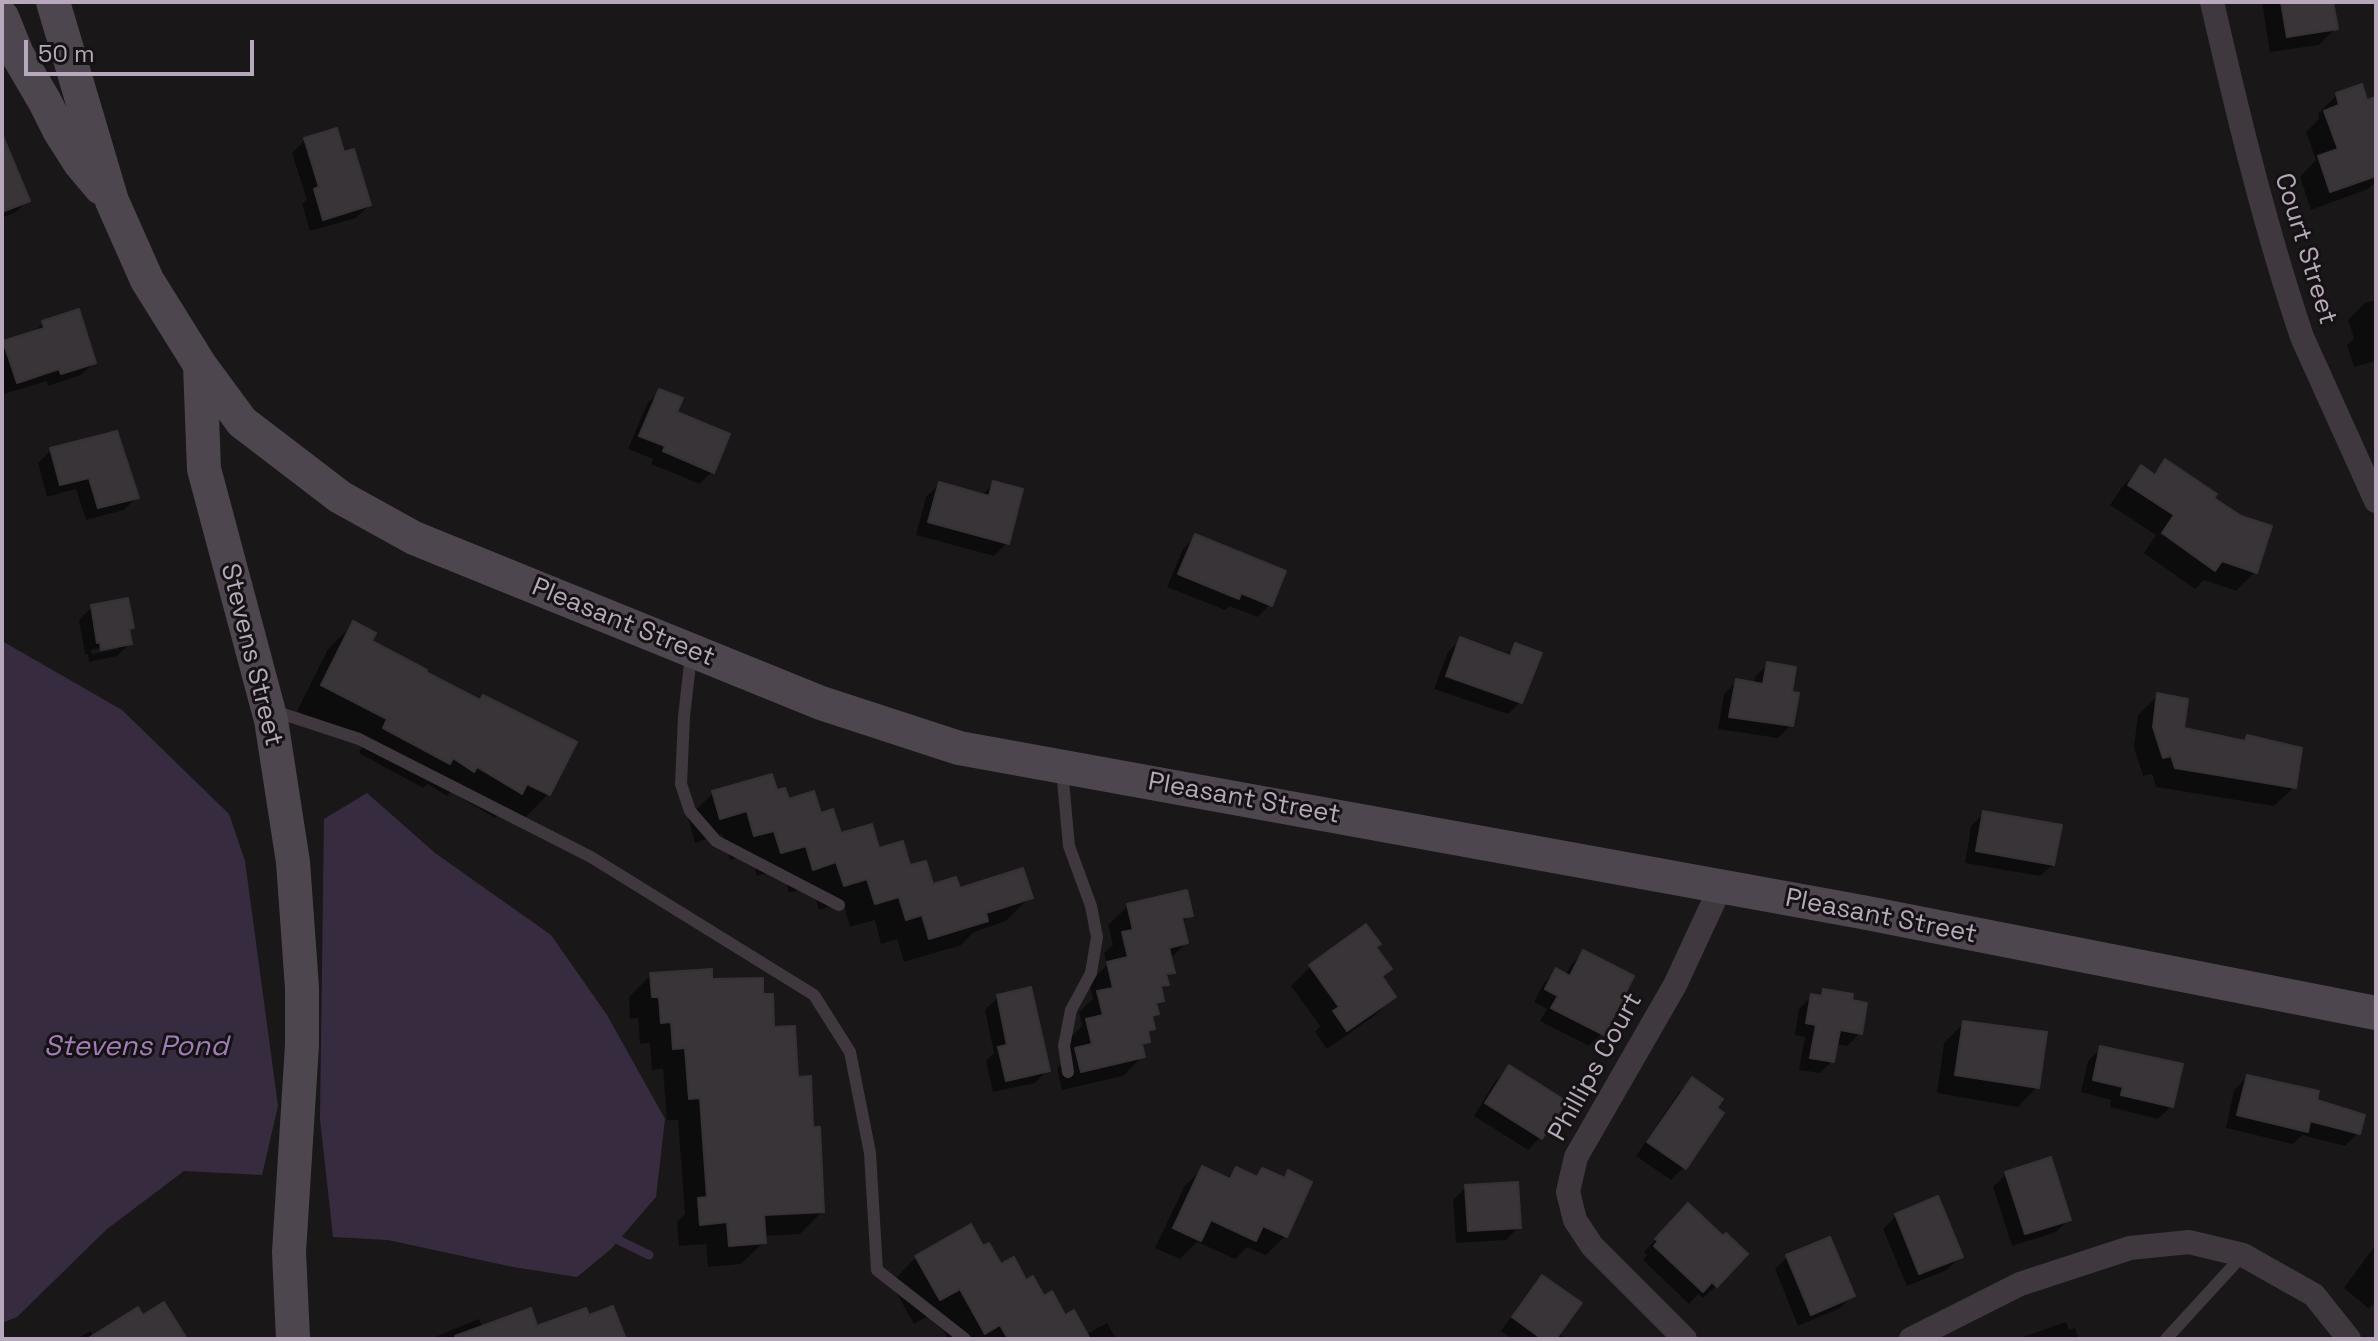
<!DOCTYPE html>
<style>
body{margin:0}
#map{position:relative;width:2378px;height:1341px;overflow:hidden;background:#1a1719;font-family:"Space Grotesk",sans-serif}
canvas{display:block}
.frame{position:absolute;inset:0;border:4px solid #b8a8bb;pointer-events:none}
.scale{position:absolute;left:24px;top:40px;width:230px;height:36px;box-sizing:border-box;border:4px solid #b8a8bb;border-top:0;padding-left:10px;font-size:24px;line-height:28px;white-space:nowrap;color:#b8a8bb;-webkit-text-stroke:6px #151214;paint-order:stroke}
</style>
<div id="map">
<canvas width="2378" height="1341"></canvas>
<div class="frame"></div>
<div class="scale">50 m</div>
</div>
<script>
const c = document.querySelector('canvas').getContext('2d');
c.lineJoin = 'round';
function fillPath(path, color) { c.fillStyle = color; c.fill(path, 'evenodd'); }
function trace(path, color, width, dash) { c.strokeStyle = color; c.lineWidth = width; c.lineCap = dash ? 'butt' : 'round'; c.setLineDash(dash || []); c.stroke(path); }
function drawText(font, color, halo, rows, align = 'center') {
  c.font = font + ' "Space Grotesk",sans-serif'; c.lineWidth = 6; c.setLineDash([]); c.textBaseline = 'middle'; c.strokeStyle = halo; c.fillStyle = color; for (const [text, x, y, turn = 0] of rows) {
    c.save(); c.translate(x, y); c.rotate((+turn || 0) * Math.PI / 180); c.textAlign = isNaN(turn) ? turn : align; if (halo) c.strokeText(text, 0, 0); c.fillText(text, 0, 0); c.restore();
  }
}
const water = new Path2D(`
 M2 641 122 710 229 814 245 861 278 1106 262 1175 184 1171 107 1229 17 1317 2 1323Z
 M367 793 435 853 551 935 607 1015 665 1119 656 1197 611 1249 577 1277 513 1267 388 1240 333 1237 320 1119 324 819Z`);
const shadow = new Path2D(`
 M2262 2H2335L2332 5 2336 28 2319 45 2270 52Z
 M2337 95 2366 102 2376 99V182L2368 189 2311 210 2300 177 2316 160 2306 132 2319 119 2318 114Z
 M305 140 343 154 369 205 356 218 310 231 302 204 307 200 292 153Z
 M2 168 28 200 16 212 2 218Z
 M2376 300V361L2354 367 2347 345 2354 338 2348 320 2365 303Z
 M43 323 94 363 81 375 48 386 47 381 4 394 2 387V345L32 334Z
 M659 391 712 471 700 484 651 464 653 459 628 449 647 404Z
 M51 450 136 498 124 510 86 520 76 489 47 497 38 463Z
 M2165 462 2212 499 2255 572 2236 591 2204 580 2195 589 2144 553 2156 535 2110 505 2122 487 2141 468 2152 475Z
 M994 483 1007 543 994 556 916 535 926 497 939 484 981 496Z
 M1195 536 1270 604 1258 617 1229 606 1225 610 1167 587 1183 549Z
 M92 607 132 628 127 632 130 643 117 656 89 662 88 654H85L79 620ZM118 645V649L92 654 91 650Z
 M353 624 369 642 423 673 479 702 575 743 548 794 523 820 503 810 495 818 451 792 447 796 428 784 423 788 359 753 363 745 297 711 328 649Z
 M1461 640 1505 656 1516 646 1521 701 1508 714 1434 689 1448 652Z
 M1768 664 1790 694 1791 725 1778 738 1718 729 1724 694 1737 681 1754 684 1755 677Z
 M2158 695 2182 729 2242 743 2247 737 2294 787 2274 806 2156 787 2152 774 2143 776 2134 747 2138 715Z
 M713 793H775L788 802 820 815 839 835 878 851 909 868 932 886 958 891 1030 897 1006 921 974 932 961 945 904 962 897 939 881 944 875 920 850 927 843 902 819 910 812 886 789 893 782 869 757 876 750 854 730 860 722 834 695 843 688 818Z
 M1984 813 2053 864 2040 876 1965 863 1971 826Z
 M1128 906 1190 915 1182 924 1186 943 1170 959 1172 972 1165 979 1167 984 1160 991 1162 1001 1155 1007 1157 1013 1151 1020 1153 1029 1146 1035 1148 1041 1140 1048 1142 1057 1123 1076 1062 1090 1057 1069 1071 1055 1068 1040 1082 1026 1079 1012 1093 999 1089 983 1107 965 1104 953 1113 945 1108 925Z
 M1366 927 1374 948 1389 969 1380 978 1394 997 1374 1016 1327 1049 1315 1032 1320 1026 1291 986 1310 967Z
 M1584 952 1602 1033 1589 1046 1540 1021 1547 1009 1534 1002 1544 983 1556 971 1566 975 1571 965Z
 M651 975 711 982 761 996 772 1029 796 1079 811 1129 822 1212 800 1234 763 1236 764 1242 741 1264 708 1267 706 1244 679 1246 677 1222 685 1214 678 1120H667L663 1069 652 1070 650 1043 640 1044 638 1018 630 1019 629 997Z
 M1824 991 1860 1033 1847 1046 1835 1044 1832 1061 1820 1073 1799 1070 1805 1037 1795 1035 1799 1009 1812 996 1818 997Z
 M998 997 1048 1070 1035 1083 993 1092 986 1061 994 1053 985 1010Z
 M1964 1023 2037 1087 2018 1107 1937 1093 1944 1043Z
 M2101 1048 2171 1106 2158 1119 2110 1107 2111 1100 2081 1092 2088 1061Z
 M1509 1068 1540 1138 1528 1150 1474 1116 1496 1080Z
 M2247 1077 2314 1101 2358 1133 2345 1146 2302 1135 2293 1144 2226 1128 2234 1090Z
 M1692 1080 1684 1167 1671 1180 1636 1156 1679 1092Z
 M1203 1168 1226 1179 1236 1169 1255 1178 1262 1170 1283 1179 1289 1173 1285 1236 1266 1255 1247 1247 1235 1259 1197 1242 1180 1259 1155 1248 1184 1187Z
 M2006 1174 2069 1219 2056 1232 2012 1246 1993 1187Z
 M1466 1187 1519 1227 1506 1240 1456 1243 1453 1200Z
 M1896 1216 1960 1257 1947 1270 1907 1286 1883 1229Z
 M1675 1218 1716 1286 1703 1298 1698 1294 1689 1304 1643 1260 1647 1255 1644 1252Z
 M2376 1244V1301L2369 1309 2344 1288Z
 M982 1248 1001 1267 1026 1282 1085 1335 1107 1323 1116 1339H948L934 1313 914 1324 891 1283 916 1257Z
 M1787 1257 1852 1296 1840 1308 1798 1326 1775 1269Z
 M1542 1277 1558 1333 1567 1339H1512L1501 1331 1530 1290Z
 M143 1317 185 1339H77L90 1331 94 1337Z
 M588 1318 624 1339H430L479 1319 483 1328 536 1329Z
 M2066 1322 2069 1330 2075 1328 2079 1339H2017Z`);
const stream = new Path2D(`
 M608 1235 649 1255`);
const building = new Path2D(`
 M2281 2H2333L2338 29 2287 37Z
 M2362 84 2367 100 2376 97V176L2330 192 2318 156 2338 149 2324 111 2339 105 2336 93Z
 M337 128 344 152 354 149 371 205 323 220 314 189 319 187 304 138Z
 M2 134 30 201 2 212Z
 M79 309 96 363 61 374 59 369 17 383 3 341 44 328 42 321Z
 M659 389 683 398 677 412 730 434 714 473 663 451 665 446 639 436Z
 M117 431 139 498 98 508 89 478 60 485 50 448Z
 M2165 459 2217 494 2214 498 2241 516 2272 526 2257 573 2222 561 2215 571 2162 533 2174 515 2128 485 2141 465 2155 475Z
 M993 481 1023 489 1009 544 928 522 939 482 989 496Z
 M1195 534 1286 571 1272 606 1241 593 1239 599 1178 574Z
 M128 598 134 628 129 629 132 644 101 650 100 642 97 643 91 605Z
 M353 621 376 633 372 641 427 670 426 672 480 700 483 695 577 742 550 795 527 784 522 794 477 767 474 772 453 758 450 764 383 728 387 719 321 685Z
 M1460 637 1510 656 1515 643 1542 653 1522 703 1446 676Z
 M1767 662 1796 667 1792 692 1799 693 1793 726 1729 717 1736 679 1763 684Z
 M2157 693 2188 699 2184 728 2245 741 2247 735 2302 748 2296 788 2175 768 2171 756 2163 758 2153 727Z
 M772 774 777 790 785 788 789 799 814 791 821 813 833 809 841 833 872 824 879 848 903 841 910 865 926 861 933 884 956 877 960 888 1023 868 1033 898 986 913 988 921 929 939 922 915 906 920 899 897 875 904 867 879 844 886 836 862 813 870 806 846 781 853 774 831 754 836 747 811 720 819 712 791Z
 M1983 811 2062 825 2054 865 1976 851Z
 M1187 890 1193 916 1182 918 1188 943 1169 948 1175 973 1166 974 1169 985 1161 986 1164 1001 1156 1003 1159 1014 1152 1016 1155 1029 1148 1031 1150 1042 1142 1044 1145 1057 1081 1072 1075 1048 1092 1044 1086 1019 1103 1015 1097 991 1113 988 1107 962 1128 957 1122 932 1133 930 1127 904Z
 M1366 924 1381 944 1376 947 1392 969 1382 976 1396 997 1347 1031 1333 1011 1339 1007 1309 965Z
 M1583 950 1634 976 1604 1035 1551 1008 1558 996 1545 989 1556 968 1570 976Z
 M712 969V979L763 978V994H773L774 1027 795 1026 798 1077 811 1076 813 1127H820L824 1212 764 1215 766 1243 729 1246 727 1222 700 1225 698 1198 707 1197 700 1098 689 1099 685 1048 673 1049 671 1022 661 1023 659 997H652L650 973Z
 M1031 987 1050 1071 1006 1081 998 1047 1007 1045 997 995Z
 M1823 989 1853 994 1852 1000 1867 1003 1862 1034 1840 1030 1834 1062 1810 1058 1816 1025 1806 1023 1811 994 1822 996Z
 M1963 1021 2047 1032 2039 1088 1955 1075Z
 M2100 1046 2183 1064 2173 1107 2121 1095 2123 1087 2093 1080Z
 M1509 1065 1566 1101 1542 1139 1485 1103Z
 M2247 1075 2319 1091 2317 1100 2365 1115 2360 1134 2310 1121 2308 1132 2237 1115Z
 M1692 1077 1723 1099 1717 1108 1724 1113 1686 1169 1647 1142Z
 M2051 1157 2071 1220 2025 1234 2005 1172Z
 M1202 1166 1230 1179 1236 1167 1257 1177 1262 1168 1285 1178 1288 1170 1312 1182 1287 1237 1263 1226 1256 1241 1211 1220 1201 1241 1173 1228Z
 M1518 1182 1521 1228 1468 1231 1465 1185Z
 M1938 1196 1963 1257 1919 1274 1895 1214Z
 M1688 1203 1723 1236 1726 1233 1748 1254 1717 1287 1712 1282 1703 1292 1654 1246 1658 1241 1655 1239Z
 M971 1224 983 1246 989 1243 1001 1264 1014 1257 1026 1280 1033 1276 1044 1296 1052 1291 1065 1315 1074 1310 1090 1339H1008L1000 1325 985 1334 960 1289 940 1300 915 1256Z
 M1830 1237 1855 1296 1811 1315 1786 1255Z
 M1542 1275 1582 1303 1556 1339H1542L1512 1317Z
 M164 1302 187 1339H87L138 1307 143 1315Z
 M613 1306 626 1339H456L455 1336 531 1308 537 1326 586 1308 589 1315Z`);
const lane = new Path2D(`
 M691 655 684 717 681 784 690 811 716 841 839 905
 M274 711 359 739 591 857 814 995 850 1052 870 1153 877 1270 965 1339
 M1062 770 1069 846 1091 906 1097 937 1091 973 1071 1010 1064 1046 1068 1072
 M2166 1339 2243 1255`);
const street = new Path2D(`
 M2212 2C2238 115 2265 227 2302 337L2376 501
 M1685 1339 1592 1246 1575 1220 1568 1192 1576 1157 1675 985 1721 886
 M1911 1339 2020 1284 2130 1248 2189 1242 2243 1255 2314 1295 2349 1339`);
const secondary = new Path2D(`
 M53 2 112 201 147 280 200 365 204 469 271 720 293 862 302 988V1045L289 1252 293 1339
 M2 17 17 54 45 102 59 130 80 163 101 188
 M200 365 242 422 340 497 414 538 821 703 959 748 1862 912 2376 1013`);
const streetNames = [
 ["Court Street",2305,249,73],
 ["Pleasant Street",623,623,22],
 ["Stevens Street",251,655,76],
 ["Pleasant Street",1244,799,10],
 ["Pleasant Street",1881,917,11],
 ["Phillips Court",1596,1067,-61]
];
const waterNames = [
 ["Stevens Pond",136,1047]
];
fillPath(water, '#372c3f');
fillPath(shadow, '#0007');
trace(stream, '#372c3f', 9);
fillPath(building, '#393438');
trace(building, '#363135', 2);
trace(lane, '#3f383f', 12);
trace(street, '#3f383f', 24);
trace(secondary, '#4e464f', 34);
drawText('26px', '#b8a8bb', '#151214', streetNames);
drawText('italic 28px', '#a27cb9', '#151214', waterNames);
</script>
